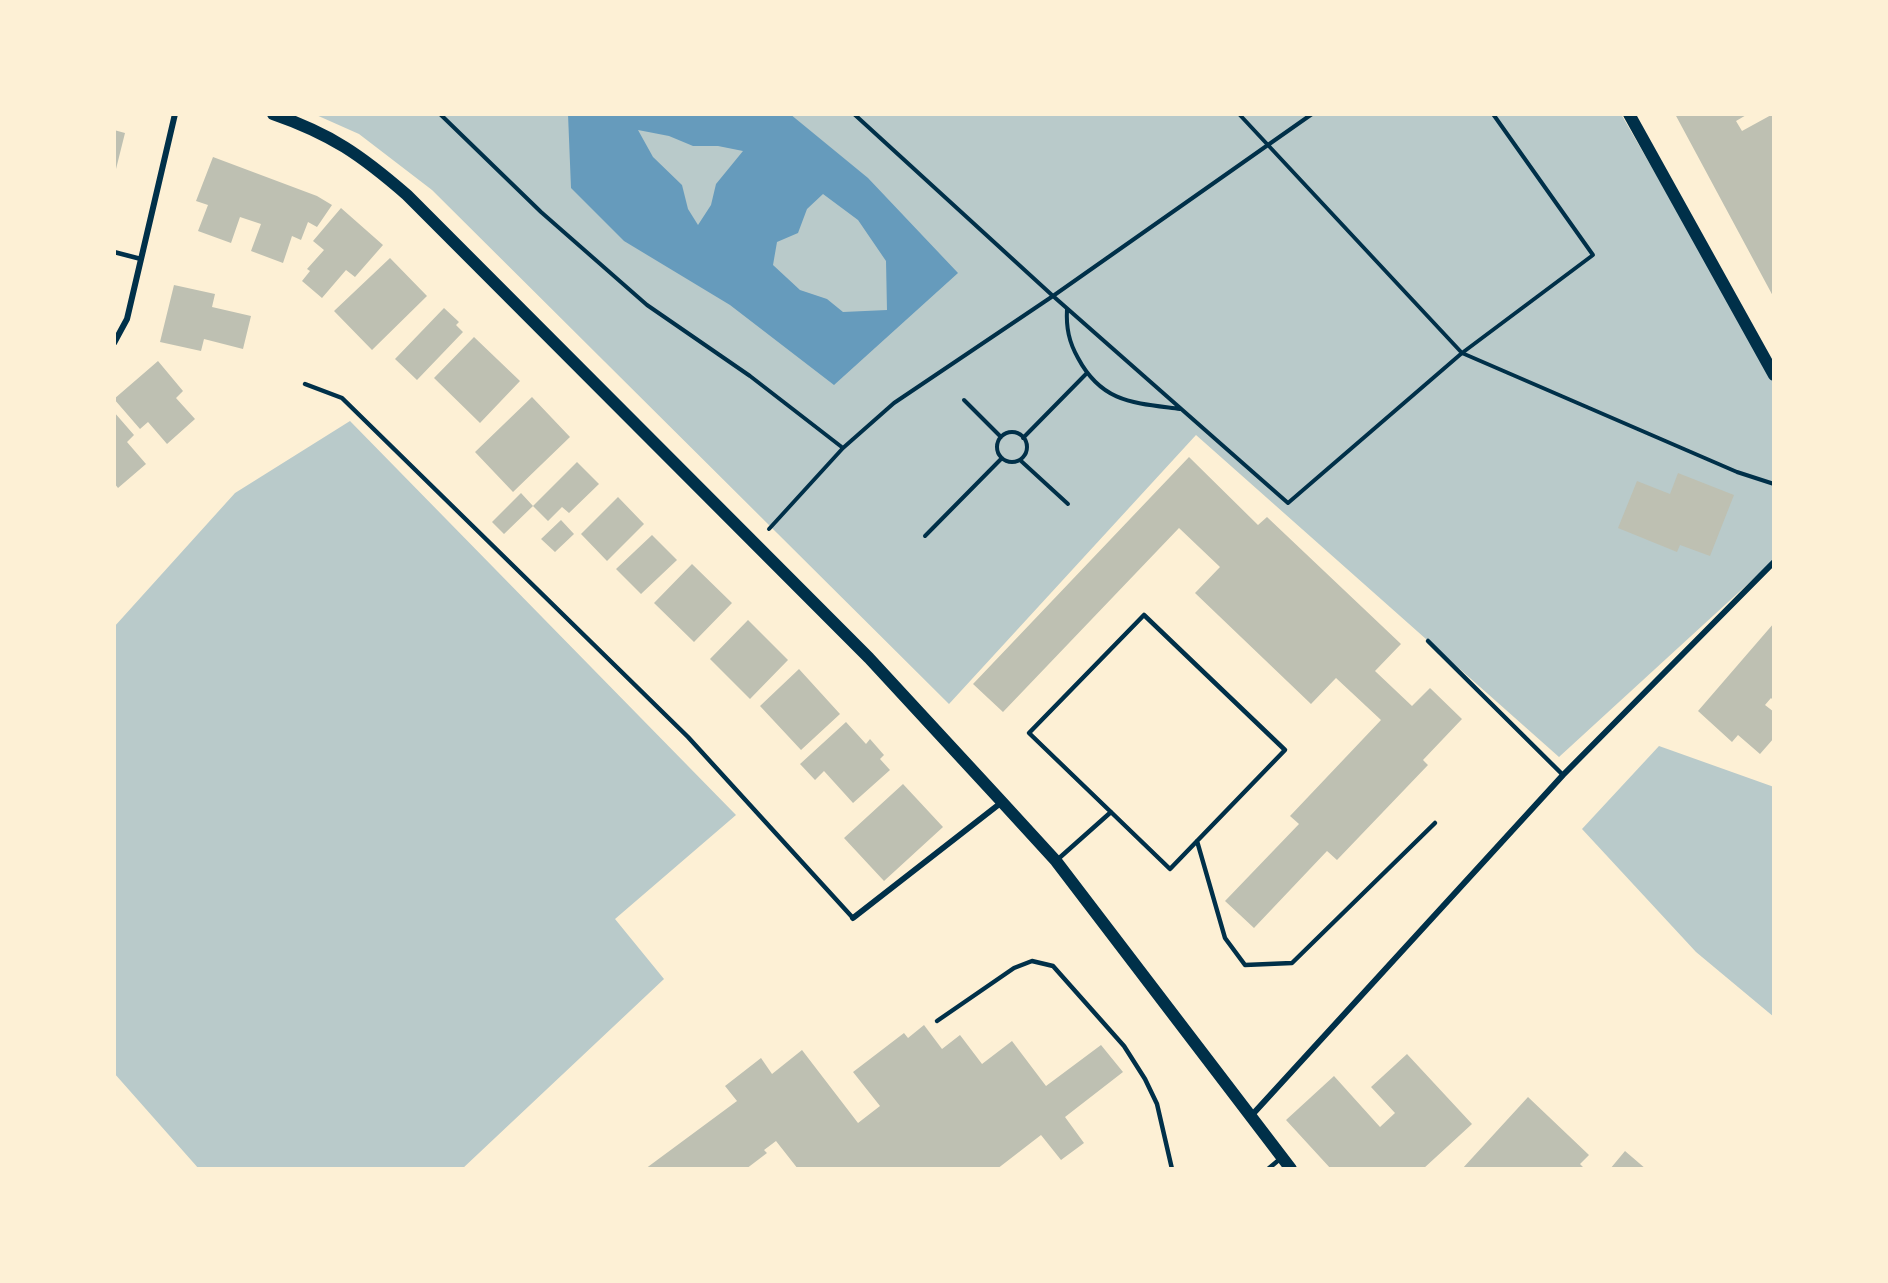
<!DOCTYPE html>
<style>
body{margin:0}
#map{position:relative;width:1888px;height:1283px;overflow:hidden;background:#fdf0d5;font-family:Karla,sans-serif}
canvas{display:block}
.frame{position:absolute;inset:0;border:116px solid #fdf0d5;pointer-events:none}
</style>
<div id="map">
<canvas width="1888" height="1283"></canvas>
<div class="frame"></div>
</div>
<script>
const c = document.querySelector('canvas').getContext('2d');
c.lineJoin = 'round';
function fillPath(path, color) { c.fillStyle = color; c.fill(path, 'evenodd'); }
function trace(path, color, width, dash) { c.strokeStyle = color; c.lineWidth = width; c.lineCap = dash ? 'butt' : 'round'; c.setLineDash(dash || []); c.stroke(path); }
const green = new Path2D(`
 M314 114H1621L1774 379V560L1559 757 1196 435 949 704 432 190 359 134Z
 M350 421 736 815 615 919 664 979 462 1169H199L114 1073V627L235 493Z
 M1659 746 1774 787V1017L1696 952 1582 829Z`);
const water = new Path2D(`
 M568 114H790L868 178 958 273 834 385 730 305 624 241 571 188ZM638 130 669 136 693 146H718L743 151 716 184 711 205 698 225 688 209 682 185 653 157ZM823 194 858 220 886 261 887 310 843 312 827 299 800 290 773 265 777 242 798 233 807 209Z`);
const building = new Path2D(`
 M1675 114H1748L1736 121 1742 131 1773 114 1774 117V298Z
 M114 130 125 133 115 173H114Z
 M213 157 317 196 332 205 317 227 308 222 301 240 292 236 283 263 251 251 261 224 240 217 231 243 198 231 208 205 196 201Z
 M341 208 383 245 355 277 346 270 322 298 302 281 310 271 307 269 324 250 313 241Z
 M390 258 427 296 372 350 334 311Z
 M174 285 215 294 212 307 251 316 243 349 204 339 201 351 160 342Z
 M444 308 459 322 456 325 463 332 417 380 395 359Z
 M474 337 520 381 480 423 434 378Z
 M158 361 183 391 176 398 195 419 167 444 148 422 140 429 114 399Z
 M532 397 570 437 513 492 475 452Z
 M114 412 134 435 127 442 146 464 118 488 114 483Z
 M1189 457 1258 525 1267 517 1401 644 1375 671 1412 706 1430 688 1462 719 1423 760 1428 765 1337 860 1327 851 1254 928 1225 901 1299 824 1290 816 1381 720 1336 678 1311 704 1195 593 1220 567 1179 528 1003 712 973 684Z
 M577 462 599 484 569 513 562 507 548 521 533 506Z
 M1678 473 1734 495 1710 556 1680 545 1677 552 1618 528 1637 481 1670 494Z
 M521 493 533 506 504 534 492 522Z
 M618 497 644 524 607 561 581 534Z
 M561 520 574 534 555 552 541 539Z
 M652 535 677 560 641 594 616 569Z
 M692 564 732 603 694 642 654 603Z
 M748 620 788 660 750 699 710 659Z
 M1774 623V701L1771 698 1765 705 1774 712V738L1760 754 1738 735 1732 742 1698 711Z
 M799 669 840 714 801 750 760 706Z
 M846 722 866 744 870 739 884 755 880 759 890 770 853 803 824 771 815 780 800 764Z
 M903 784 943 827 884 881 844 838Z
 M924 1025 942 1049 960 1035 982 1064 1012 1041 1046 1086 1101 1045 1123 1072 1065 1117 1084 1143 1061 1160 1041 1135 997 1169H798L776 1141 764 1150 767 1153 746 1169H645L737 1101 725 1086 761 1058 772 1074 802 1050 858 1123 880 1106 853 1072 904 1033 908 1038Z
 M1407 1054 1472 1124 1423 1169H1331L1286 1120 1334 1076 1380 1127 1395 1113 1371 1087Z
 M1528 1097 1589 1155 1580 1164 1585 1169H1462Z
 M1625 1151 1646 1169H1610Z`);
const path = new Path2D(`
 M440 114 541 212 647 305 750 376 843 448
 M854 114 1053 296 1288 503 1462 353 1593 255 1493 114
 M1239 114 1462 353 1737 472 1774 484
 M1067 309C1066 328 1069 342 1078 358 1102 403 1134 403 1180 409
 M964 400 1001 437
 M997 447a15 15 0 1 1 30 0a15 15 0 1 1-30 0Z
 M1023 438 1086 374
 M1020 460 1068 504
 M769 529 843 448 894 403 1053 296 1312 114
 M925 536 1002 458`);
const service = new Path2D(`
 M114 252 141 259
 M305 384 342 398 688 737 853 918
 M1144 615 1285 750 1170 869 1029 733Z
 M1428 641 1563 775
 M1197 841 1225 938 1245 965 1292 963 1435 823
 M1057 860 1111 812
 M937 1021 1014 968 1032 961 1053 966 1124 1046 1145 1079 1157 1104 1172 1169
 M1268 1169 1280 1159`);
const minor = new Path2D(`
 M114 343 127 319 175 114
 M853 918 1002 802
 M1252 1115 1563 775 1774 562`);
const secondary = new Path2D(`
 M273 114C331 134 361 155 407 195L869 658 1002 802 1056 861 1291 1169
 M1629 114 1774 375`);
fillPath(green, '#b9caca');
fillPath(water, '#669bbc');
fillPath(building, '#bec0b2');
trace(path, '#003049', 4);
trace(service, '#003049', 4.5);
trace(minor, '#003049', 6);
trace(secondary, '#003049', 12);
</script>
